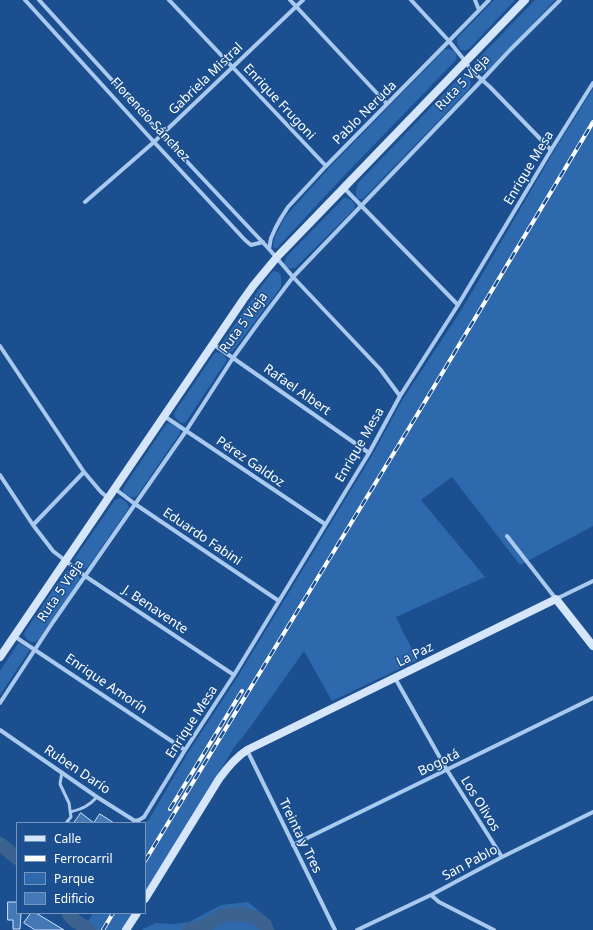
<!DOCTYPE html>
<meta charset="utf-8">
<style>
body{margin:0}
#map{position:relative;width:593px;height:930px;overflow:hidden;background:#1b4f8f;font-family:"Noto Sans",sans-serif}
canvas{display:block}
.legend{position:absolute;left:16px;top:822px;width:130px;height:92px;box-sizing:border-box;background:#1b4f8f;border:1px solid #7695bc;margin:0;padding:5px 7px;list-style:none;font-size:12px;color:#fff}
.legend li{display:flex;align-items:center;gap:8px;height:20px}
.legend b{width:20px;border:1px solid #7695bc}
</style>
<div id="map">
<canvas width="593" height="930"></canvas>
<ul class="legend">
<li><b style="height:5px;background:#d6e6fa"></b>Calle</li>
<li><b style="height:5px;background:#fff"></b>Ferrocarril</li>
<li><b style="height:11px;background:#2e69ad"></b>Parque</li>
<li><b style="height:11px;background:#4478b7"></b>Edificio</li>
</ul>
</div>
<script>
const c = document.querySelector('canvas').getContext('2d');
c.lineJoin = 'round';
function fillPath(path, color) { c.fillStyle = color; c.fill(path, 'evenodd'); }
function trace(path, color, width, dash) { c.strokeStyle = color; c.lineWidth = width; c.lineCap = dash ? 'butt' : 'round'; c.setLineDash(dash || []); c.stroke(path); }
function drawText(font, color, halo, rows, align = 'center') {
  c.font = font + ' "Noto Sans",sans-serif'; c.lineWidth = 3; c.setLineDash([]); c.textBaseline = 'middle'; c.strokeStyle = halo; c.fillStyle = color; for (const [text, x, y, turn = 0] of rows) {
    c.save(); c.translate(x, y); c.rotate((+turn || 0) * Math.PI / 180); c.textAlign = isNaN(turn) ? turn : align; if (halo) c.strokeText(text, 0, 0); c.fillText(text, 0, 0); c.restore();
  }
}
const green = new Path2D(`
 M494 0H515L470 48C460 55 457 46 457 38Z
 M535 0H555L487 72C479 74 471 72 475 62Z
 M448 49C454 50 458 53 456 60L341 179 277 248H274L273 246 275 236 285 217 329 168 444 50Z
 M466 76 470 78 471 82 470 88C435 125 398 162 363 199 353 200 356 190 358 183L458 79 460 77Z
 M593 89V526L520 565 452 477 421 500 485 577 396 617 402 630 418 660 332 701 304 651 251 726 233 749 145 898V823H141L148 821 189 751 235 681 373 454 401 402 462 309 554 151Z
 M344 198C349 198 352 200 355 205L354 209 295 268C285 269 282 264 287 256Z
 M274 271 278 272 281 276V287L233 351 230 352C225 349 223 347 223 341L249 303 272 272Z
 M216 352C222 353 225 355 227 360L186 422C181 425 174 419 174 413L214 354Z
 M168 423 171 424 180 429V433L137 496 133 498 125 494 123 491 124 487 166 424Z
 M120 498C126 501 128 502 129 508L88 567C82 573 73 566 75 558L115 500Z
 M69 570C75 570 79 574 80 580L39 640C32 645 25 640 24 633L65 572Z
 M19 643 21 644 29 649 30 650 29 651 0 695V671L17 645Z
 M248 902 271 921 273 930H141L156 923 175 924 189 922 221 905Z
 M93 913H136L126 930H83Z`);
const river = new Path2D(`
 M0 844 17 858
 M68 913 74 920 89 930
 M189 930 205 926 221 916 241 914 255 917 265 925 267 930`);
const building = new Path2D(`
 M81 813 94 823H74Z
 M100 814 114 823H94Z
 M8 902H17V913H21L20 929H13V920H8Z
 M31 913H36L64 930H35L24 923Z`);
const lane = new Path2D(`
 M62 772 60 784 69 803 71 817 66 823
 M70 812C82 809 89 806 97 797`);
const street = new Path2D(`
 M25 0 154 142 245 240 251 245 263 242
 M39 0 162 135 269 249 293 277 380 369 400 396
 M169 0 326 166
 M290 0 387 104
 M411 0 449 41 465 61 471 70 490 87 551 150
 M475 0 479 10
 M344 188 458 305
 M85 202 154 142 303 0
 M269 249 271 238 276 227 281 218 288 207 326 166 449 41 489 0
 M213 344 369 453
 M0 346 84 472 101 492 108 498
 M164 416 325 524
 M0 475 33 525 53 551 85 576 234 675
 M114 488 135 504 279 601
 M33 525 84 472
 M507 536 556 599 593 581
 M14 636 185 750
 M395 678 447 770 502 857
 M0 703 53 622 186 431 233 358 259 322 293 277 361 206 482 80 510 50 560 0
 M0 730 97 797 135 821 139 820 144 817 185 750 234 675 369 453 400 396 458 305 551 150 593 83
 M247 750 335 930
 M293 845 593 698
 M431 895 439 902 494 930
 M357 930 431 895 502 857 593 812`);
const secondary = new Path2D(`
 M0 657 243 300 253 286 277 257 525 0
 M145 899 219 779C227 768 235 758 247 750L556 599 593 646
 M126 930 137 913`);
const rail = new Path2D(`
 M170 809 242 691
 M145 861 417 415 593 122
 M103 930 113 913`);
const streetNames = [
 ["Gabriela Mistral",206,79,-44],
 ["Ruta 5 Vieja",463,83,-46],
 ["Enrique Frugoni",279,102,47],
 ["Pablo Neruda",365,113,-45],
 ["Florencio Sánchez",150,120,47],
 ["Enrique Mesa",529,168,-59],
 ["Ruta 5 Vieja",244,323,-54],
 ["Rafael Albert",297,390,35],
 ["Enrique Mesa",360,445,-60],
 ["Pérez Galdoz",250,462,34],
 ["Eduardo Fabini",202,537,34],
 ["Ruta 5 Vieja",61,591,-56],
 ["J. Benavente",155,610,34],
 ["La Paz",415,655,-26],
 ["Enrique Amorín",106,684,34],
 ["Enrique Mesa",192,722,-57],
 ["Bogotá",439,763,-26],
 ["Ruben Darío",77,770,34],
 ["Los Olivos",480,804,58],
 ["Treinta y Tres",300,836,64],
 ["San Pablo",470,863,-28]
];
fillPath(green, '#2e69ad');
trace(river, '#3c6290', 14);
fillPath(building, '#4478b7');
trace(building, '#cfe3fa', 1);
trace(lane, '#a9c9ee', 3);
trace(street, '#a9c9ee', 4);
trace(secondary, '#d6e6fa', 8);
trace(rail, '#fff', 4);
trace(rail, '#1b4f8f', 2.5, [8]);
drawText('13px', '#fff', '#1b4f8f', streetNames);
</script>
